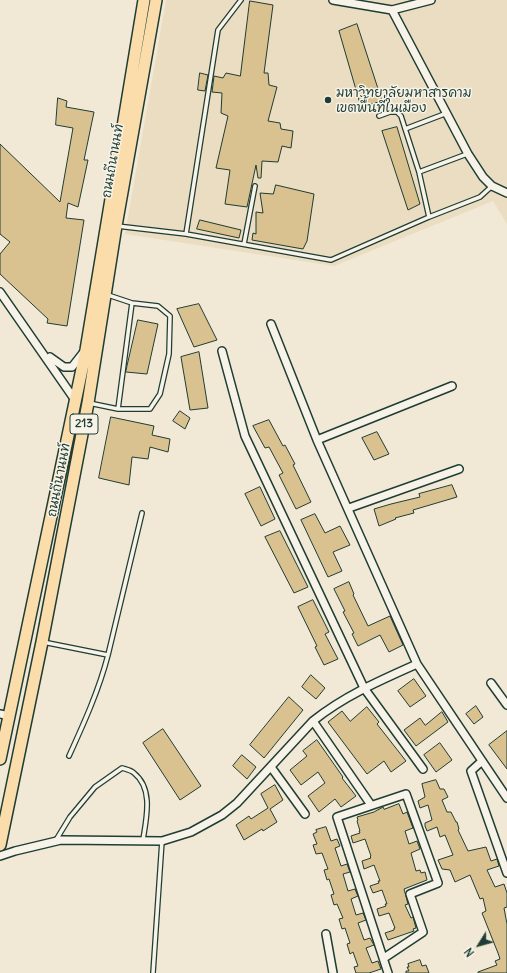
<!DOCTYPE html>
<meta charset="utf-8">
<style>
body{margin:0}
#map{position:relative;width:507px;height:973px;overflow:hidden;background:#f1e9d6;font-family:Delius,sans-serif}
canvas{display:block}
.north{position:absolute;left:459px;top:925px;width:40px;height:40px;-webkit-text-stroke:3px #f7f3e8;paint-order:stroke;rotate:233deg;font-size:11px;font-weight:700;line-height:16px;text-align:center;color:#1f3d34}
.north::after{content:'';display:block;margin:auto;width:14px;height:18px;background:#1f3d34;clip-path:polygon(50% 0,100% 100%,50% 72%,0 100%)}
</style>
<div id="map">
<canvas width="507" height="973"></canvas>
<div class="north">N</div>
</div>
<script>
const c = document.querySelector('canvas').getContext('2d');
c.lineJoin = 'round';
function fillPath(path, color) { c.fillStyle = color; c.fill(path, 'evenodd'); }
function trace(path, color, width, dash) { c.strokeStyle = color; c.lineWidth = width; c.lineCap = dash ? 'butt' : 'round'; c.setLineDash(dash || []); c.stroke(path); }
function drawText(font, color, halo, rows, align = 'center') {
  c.font = font + ' Delius,"Playpen Sans Thai",sans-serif'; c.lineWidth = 3; c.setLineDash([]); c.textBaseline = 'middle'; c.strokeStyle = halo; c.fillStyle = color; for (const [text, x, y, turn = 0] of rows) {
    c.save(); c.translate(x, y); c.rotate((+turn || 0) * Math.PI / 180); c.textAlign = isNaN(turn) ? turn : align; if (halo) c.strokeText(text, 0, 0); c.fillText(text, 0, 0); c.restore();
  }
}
const built = new Path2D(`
 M166 0H507V224L493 201 334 266 125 234Z`);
const building = new Path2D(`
 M250 1 273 5 264 73H268L269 85 277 87 268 121 280 123 281 129 293 131 291 148 282 146 278 162 262 161 261 178H258L256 165 247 207 225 204 230 170 216 168 228 116 221 113 222 93 212 92 214 76 223 78 226 73 240 76Z
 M357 24 382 101 361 107 339 31Z
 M200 73 208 75 205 91 198 90Z
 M58 98 67 101 66 107 94 112 84 160H88L78 207 68 203 66 218 84 220 67 326 47 323 48 319 0 274V254L10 242 0 234V144L60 202 73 128 56 125Z
 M397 127 420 204 408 210 382 131Z
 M276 185 314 194 307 241 303 249 252 240 253 233 256 234V212L263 213 260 193 273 194Z
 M200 220 241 230 239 238 197 229Z
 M199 304 217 340 194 347 177 309Z
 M138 320 158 324 147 374 126 372Z
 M199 352 208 408 190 410 181 357Z
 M180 411 190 418 185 429 173 421Z
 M111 417 154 426 152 435 170 439 168 452 150 447 148 459 132 457 129 485 99 478Z
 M269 420 283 446 285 445 295 464 293 465 311 502 296 509 279 475 283 473 269 447 265 448 253 426Z
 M377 432 389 454 374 460 362 438Z
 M452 485 457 497 413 510 414 513 395 518 396 519 379 526 374 509 391 504 420 497 419 494Z
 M260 487 275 519 261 526 245 494Z
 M315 514 325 533 340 526 350 545 333 552 342 571 328 577 301 520Z
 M280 531 308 587 294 593 265 537Z
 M349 582 354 594 353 595 368 626 390 616 403 645 389 652 380 635 358 646 352 634 354 633 343 612 345 611 334 589Z
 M313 600 329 632 325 634 338 659 324 665 315 647 317 646 298 607Z
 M311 675 325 688 316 699 302 687Z
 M414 679 426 696 410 707 398 691Z
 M289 697 303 710 264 758 250 745Z
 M476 706 483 717 474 724 466 714Z
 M367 707 379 722 377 724 406 761 391 772 384 761 367 774 328 722 342 711 350 721Z
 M442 712 448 722 416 746 404 730 420 718 425 725Z
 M163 729 201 786 180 800 143 743Z
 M507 731V769L489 745Z
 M317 740 343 777 342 778 356 796 341 807 335 799 319 812 308 796 325 783 318 772 301 785 290 770 307 756 303 751Z
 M440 743 452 760 436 772 424 755Z
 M242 755 256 767 247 779 233 766Z
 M436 780 440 789H444L448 797 442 800 447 812H451L456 822H457L459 829 458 830 468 851 486 847 491 861 497 859 499 866 487 870 495 887 504 884 507 893V907L504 908 507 924V973H478V972L497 965 495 961 500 959 498 953 482 913 486 911 483 898 480 899 470 875 455 882 450 870 442 869 438 860 453 855 445 835 440 837 437 827 427 831 425 826V823L432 820 428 805 420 808 418 801 425 797 422 784Z
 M275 785 283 800 270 809 277 822 263 831 262 829 244 840 236 825 249 816 251 819 268 808 261 794Z
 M399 804 403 814 407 812 413 828 405 831 409 844 417 841 420 849 411 853 416 871 420 870 421 873 425 872 427 880 404 889 408 904 405 905 411 918 413 917 416 928 413 929 414 931 388 940 385 933 394 930V928H395L389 913 379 916 377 909 386 906 385 904H387L382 890 373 893 370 886 379 883 378 881H380L374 865 364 869 362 861 371 858 370 857 371 856 365 839 353 843 351 836 360 833 359 831H360L357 821 358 820 357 817 374 812 383 807 384 809Z
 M326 827 331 841 337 839 340 846 335 848 341 866 347 864 350 872 343 874 348 891 355 889 357 894 358 896 351 899 356 915 363 913 366 920 358 923 364 940 370 938 374 945 366 948 372 963 378 961 381 969 369 973H356L354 967 358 966 353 952 350 954 347 944 350 943 345 928 342 929 339 919 343 918 337 904 334 905 331 895 334 894 329 879 327 880 324 870 328 869 322 853 316 854 313 845 317 844 313 834 317 832 316 830Z
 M420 960 422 966 426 965 429 973H406V971H409L407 967H409L408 964Z`);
const lane = new Path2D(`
 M379 116 390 112H397L401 116 419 172
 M405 129 447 113
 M429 217 419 172 467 154
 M117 226 186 234 331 260 429 217 480 197 492 186
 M186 234 218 30 241 0
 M244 244 255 186
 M89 403 118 409H150L160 394 169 354 170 316 158 306 132 303 108 295
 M118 409 132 303
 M43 642 108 655C99 690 84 723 69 756
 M108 655 142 513
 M56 840 70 817 95 787 122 768C125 769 131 770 134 773 154 789 146 819 143 840
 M153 973 162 841`);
const street = new Path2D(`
 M333 0 392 10 431 0
 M392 10 468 154 483 177 492 186 507 193
 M0 292 75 400
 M271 324 317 440
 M222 351 245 436 364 688 423 769
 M50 357 64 367H72L83 353
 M452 386 317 440 417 664 507 798
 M349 508 459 469
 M491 683 507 705
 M0 714 9 716
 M313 721 371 805
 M482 761 471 771 507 873
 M271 767 305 814
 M0 856 15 851 61 840 162 841 191 832 222 815 237 803 313 721C344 696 381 680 417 664
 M326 934 333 973
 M384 958 423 932 410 894 438 883 406 794 337 817 388 973`);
const primary = new Path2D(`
 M0 759 86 350 144 0
 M0 845 42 642 88 403 116 226 156 0`);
const markers = [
 [328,100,4,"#1f3d34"]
];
const shields = [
 [84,424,28]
];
const shieldNames = [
 ["213",84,424]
];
const poiNames = [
 ["มหาวิทยาลัยมหาสารคาม",336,93],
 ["เขตพื้นที่ในเมือง",336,108]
];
const streetNames = [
 ["ถนนถีนานนท์",113,161,-80],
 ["ถนนถีนานนท์",59,480,-79]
];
fillPath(built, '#eaddc1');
fillPath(building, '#dac190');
trace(building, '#1f3d34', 1);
trace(lane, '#1f3d34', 6);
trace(street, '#1f3d34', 10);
trace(primary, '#1f3d34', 14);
trace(lane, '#f7f3e8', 3.5);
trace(street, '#f7f3e8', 7);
trace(primary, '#fbddab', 11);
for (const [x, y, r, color] of markers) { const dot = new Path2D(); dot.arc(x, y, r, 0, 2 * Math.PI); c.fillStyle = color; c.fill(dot); trace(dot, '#f7f3e8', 1.5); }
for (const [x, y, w] of shields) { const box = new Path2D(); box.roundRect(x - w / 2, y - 10, w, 20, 3); c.fillStyle = '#f7f3e8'; c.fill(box); trace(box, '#1f3d34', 1); }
drawText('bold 12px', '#1f3d34', null, shieldNames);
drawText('13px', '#1f3d34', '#f7f3e8', poiNames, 'left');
drawText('13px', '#1f3d34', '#f7f3e8', streetNames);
</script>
